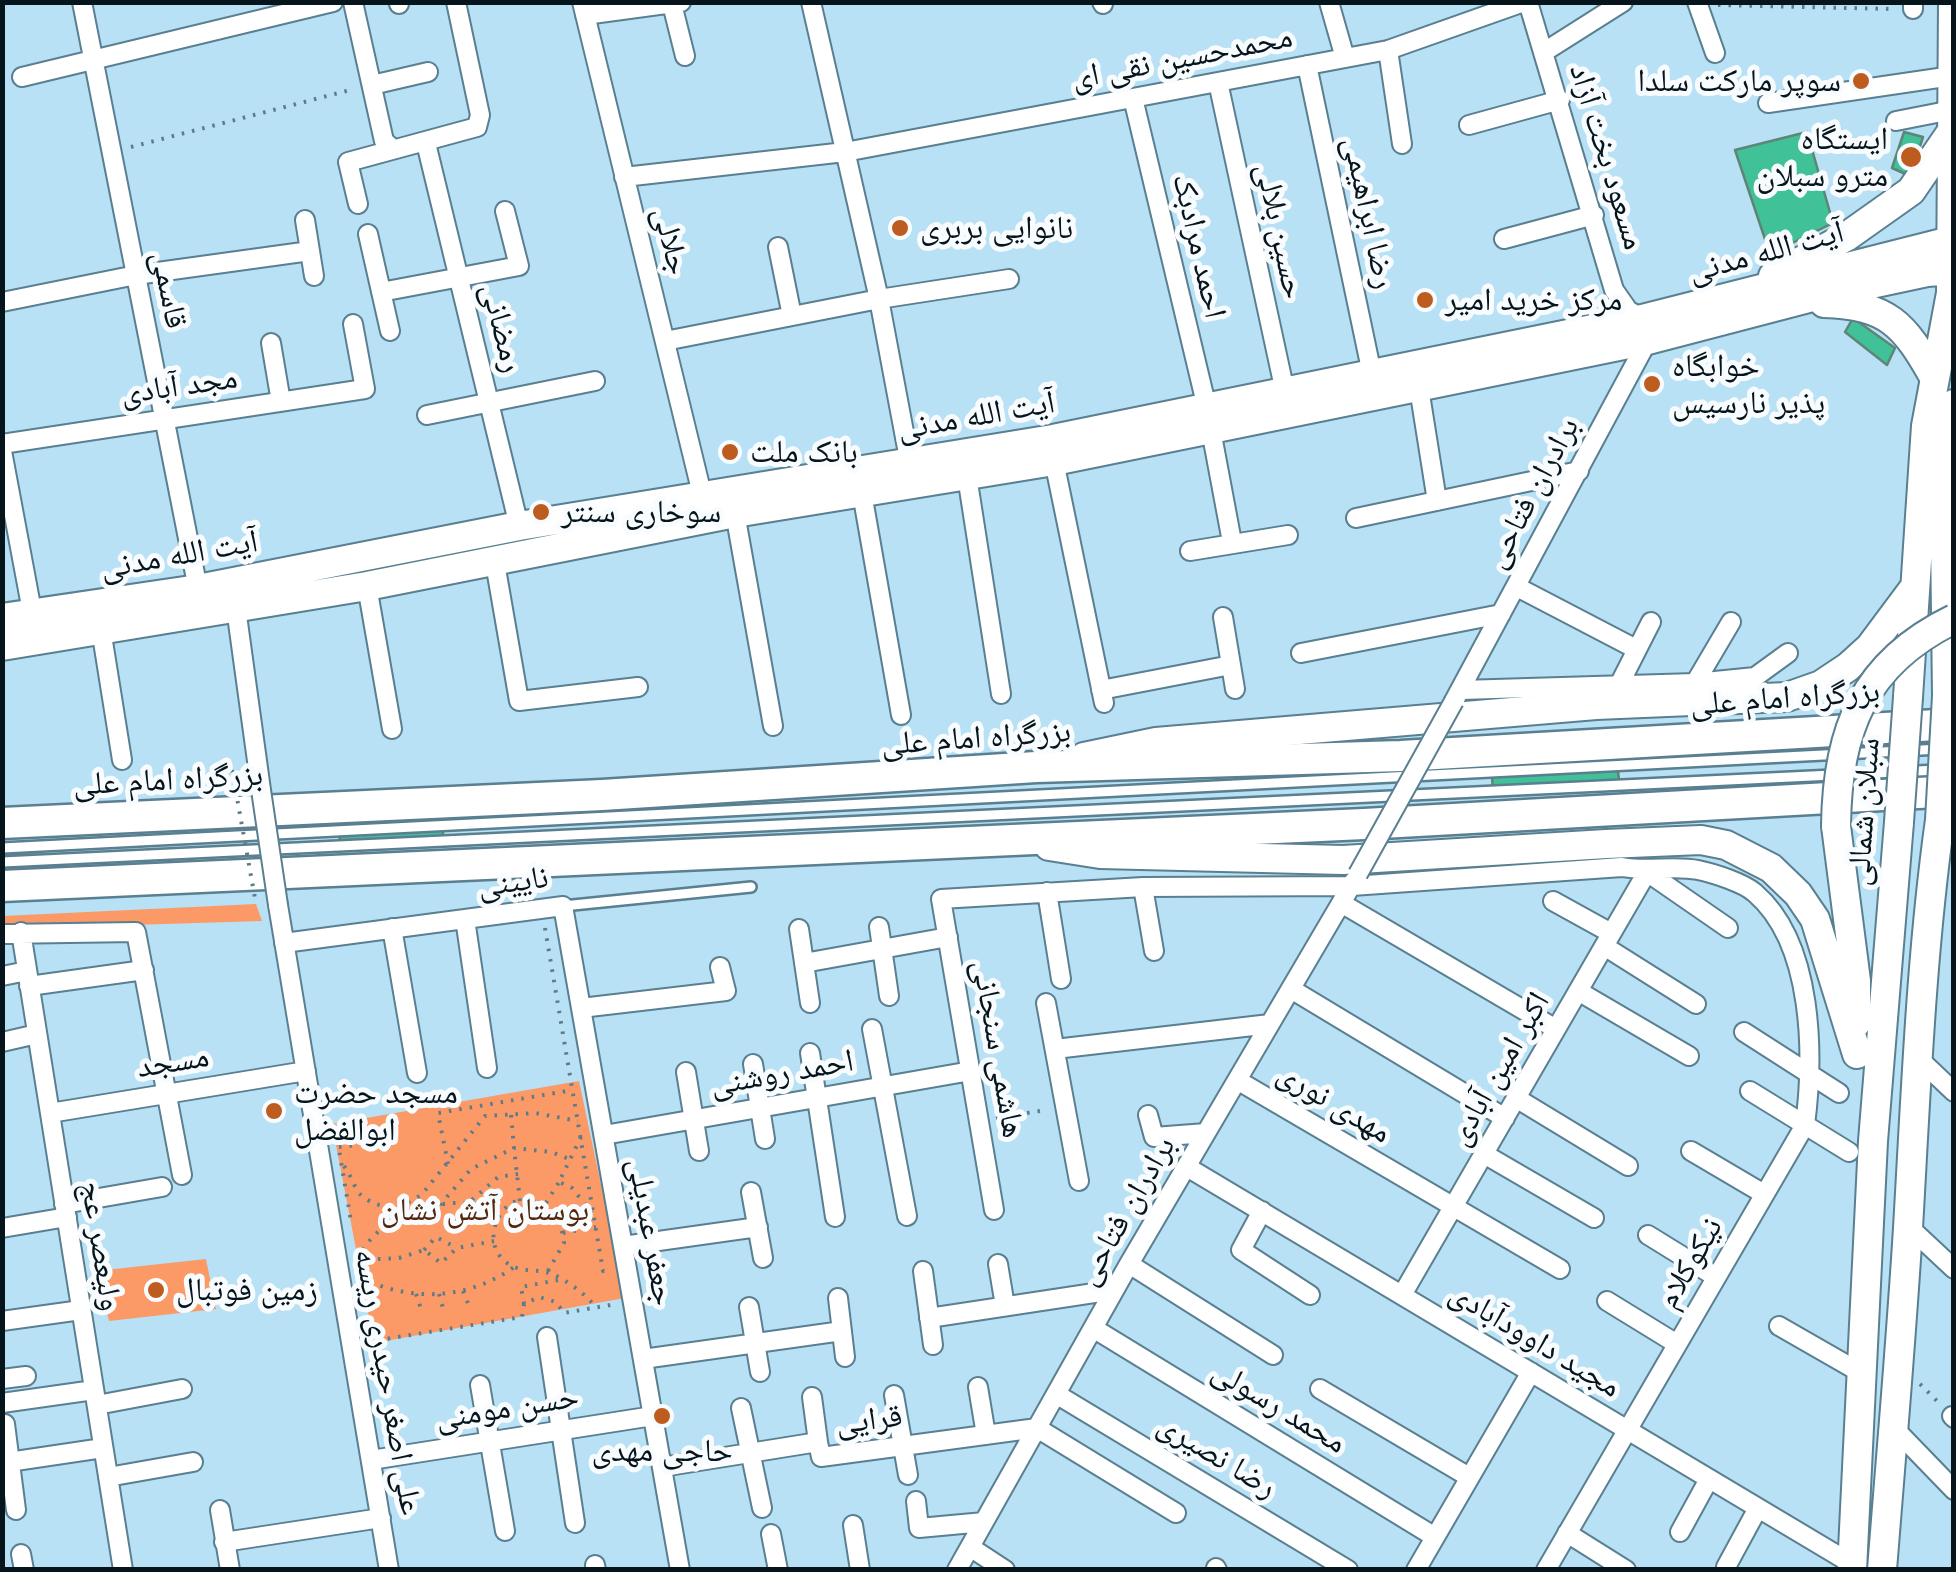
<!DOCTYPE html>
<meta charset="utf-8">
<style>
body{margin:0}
#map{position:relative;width:1956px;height:1572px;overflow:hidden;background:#b8e1f5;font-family:Quicksand,sans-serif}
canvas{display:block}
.frame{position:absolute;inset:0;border:5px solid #06151c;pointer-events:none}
</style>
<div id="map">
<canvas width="1956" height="1572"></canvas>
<div class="frame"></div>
</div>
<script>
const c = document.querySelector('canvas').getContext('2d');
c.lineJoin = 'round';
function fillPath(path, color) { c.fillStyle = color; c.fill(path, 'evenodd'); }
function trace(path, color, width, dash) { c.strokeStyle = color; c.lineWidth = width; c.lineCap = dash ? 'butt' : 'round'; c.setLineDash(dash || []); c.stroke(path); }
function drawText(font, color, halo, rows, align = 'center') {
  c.font = font + ' Quicksand,"Noto Naskh Arabic",sans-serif'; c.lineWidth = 10; c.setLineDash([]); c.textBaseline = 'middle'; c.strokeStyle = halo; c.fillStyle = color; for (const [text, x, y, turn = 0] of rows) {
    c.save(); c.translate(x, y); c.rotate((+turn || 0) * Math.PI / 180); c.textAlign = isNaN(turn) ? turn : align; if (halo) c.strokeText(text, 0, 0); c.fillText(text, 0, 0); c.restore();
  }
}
const green = new Path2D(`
 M256 904 262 921 3 929V916Z
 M579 1081 625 1298 374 1343 332 1124Z
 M206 1259 216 1309 109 1321 96 1271Z`);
const building = new Path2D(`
 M1807 132 1833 223 1770 254 1735 150Z
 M1904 132 1923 137 1910 176 1892 168Z
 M1853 318 1895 348 1887 365 1845 332Z
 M1618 771 1619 780 1493 789 1492 777Z
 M443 828V838L340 843 339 832Z`);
const path = new Path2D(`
 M1718 5 1893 9
 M131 147 354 89
 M545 928 603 1271 611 1269
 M996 1118 1046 1110
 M336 1132 351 1221
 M581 1137 559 1182 572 1188 592 1213
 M339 1147 356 1145
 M448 1164 438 1113 573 1090
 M344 1166C351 1175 354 1188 361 1195 380 1212 405 1208 423 1193L485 1116 535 1113 578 1121
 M472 1200 498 1177 518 1174
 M520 1201 514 1148 551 1152 569 1159
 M546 1203 559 1182
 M440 1205 471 1169 514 1148 511 1114
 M563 1233 596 1227
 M424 1250 436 1237 457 1248
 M358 1259C378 1211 457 1190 501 1211
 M357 1260 399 1258 424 1250 441 1263 457 1248 494 1241
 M548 1271 564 1243C561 1212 543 1198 513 1202 492 1215 485 1247 507 1263 520 1272 531 1269 545 1272 559 1274 588 1295 596 1308
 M361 1278C411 1302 468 1300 514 1267
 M463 1291 469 1306
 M416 1294 421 1309
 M439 1294 443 1308
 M524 1304 521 1287 558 1280
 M367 1342 522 1317 524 1304 539 1297 556 1302 564 1313 616 1304
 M1920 1384 1938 1402`);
const service = new Path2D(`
 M2 848 1941 749
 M2 862 1938 770
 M563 906 751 887`);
const minor = new Path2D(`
 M82 2 198 589
 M353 2 384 141 393 149
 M399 2V4
 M582 2 702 494
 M811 2 879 299 910 464
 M1102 2 1103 4
 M1329 2 1345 58
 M1528 2 1614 290 1628 310 1642 319
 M1697 2 1715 53
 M1913 2V9
 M672 4 685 56
 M585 15 681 2
 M1388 50 1402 144
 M1544 52 1623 2
 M1307 65 1372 374
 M22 77 333 2
 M1218 82 1285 392
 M372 85 428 72
 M1133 98 1207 408
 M1768 103 1952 76
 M1896 121 1952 110
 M1469 125 1560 100
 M426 143 519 526
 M624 177 845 152 1388 50 1524 2
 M358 204 348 162 477 127 480 115 456 2
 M305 220 314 276
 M368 234 390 331
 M1504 239 1594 215
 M778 247 792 316
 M381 292 519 266 505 211
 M2 302 136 275 310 251
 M665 341 879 299 1009 279
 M271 343 281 402
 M1419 388 1437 501
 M427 415 595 381
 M1211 430 1232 542
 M2 444 365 389 353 324
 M2 451 34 622
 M1054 461 1104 703
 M967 476 1001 694
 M862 493 901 715
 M735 513 773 726
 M1356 518 1579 471
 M1190 551 1288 535
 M495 563 519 701 638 687
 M367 586 392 729
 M1517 587 1636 649
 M236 608 261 790
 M1223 617 1235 689
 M101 629 122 760
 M1301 653 1501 614
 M1695 683 1755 677 1788 653
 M1619 685 1651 622
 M1101 690 1231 665
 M1461 690 1695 683 1731 622
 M1454 701 1648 340
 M1143 887 1154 951
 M1047 892 1061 979
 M1553 901 1611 933
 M1341 903 1556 1029
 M278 905 389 1570
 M465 919 487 1068
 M879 927 889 996
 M392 928 417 1073
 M799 929 810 1003
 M21 932 123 1570
 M2 934 136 932 182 1175
 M284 943 563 906 680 1570
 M1604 946 1696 1004
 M804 963 948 937
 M2 976 27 971
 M29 986 144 970
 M1291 989 1505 1118
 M1578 991 1689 1056
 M1046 1003 1079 1181
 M581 1008 726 991 720 967
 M872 1029 907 1216
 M1744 1032 1839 1093
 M2 1042 37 1034
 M1055 1049 1270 1024
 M810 1053 835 1217
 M1915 1055 1954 1092
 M753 1064 765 1139
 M686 1072 699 1151
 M1237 1080 1560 1269
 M1750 1091 1849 1152
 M1516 1098 1628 1166
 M50 1113 306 1071
 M1148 1115 1154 1137 1206 1133
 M604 1135 971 1071
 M1691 1151 1764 1194
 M1484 1154 1594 1218
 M1187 1167 1852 1564
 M751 1192 763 1258
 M64 1204 162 1187
 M994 1210 941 899 1143 887 1352 886 1622 867C1647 872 1674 865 1698 870 1713 873 1744 883 1755 893 1814 944 1814 1056 1805 1125L1546 1570
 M1262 1211 1241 1250 1310 1295
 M1908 1226 1954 1269
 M2 1228 67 1217
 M1648 1235 1716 1277
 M623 1246 758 1227
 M998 1264 1005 1306
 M1129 1264 1273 1355
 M923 1271 933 1345
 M1402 1295 1647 872 1728 928
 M838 1298 845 1357
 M1607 1301 1677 1344
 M749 1307 760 1372
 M929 1318 1114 1290
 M2 1321 81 1310
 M1779 1326 1861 1373
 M1093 1328 1435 1537
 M547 1337 575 1523
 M643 1359 842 1331
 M2 1379 26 1376
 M480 1385 505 1531
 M978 1387 986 1435
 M1320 1389 1469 1477
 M1056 1394 1348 1570
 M894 1395 908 1475
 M812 1397 818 1442
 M2 1403 94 1390
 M97 1405 182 1389
 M741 1408 762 1508
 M1952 1416 1954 1418
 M5 1424 16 1510
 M1893 1427 1954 1490
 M371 1460 653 1416
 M2 1463 103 1448
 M662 1467 818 1442 821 1457 1037 1428 1176 1513
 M108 1477 193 1462
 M916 1501 919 1528 984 1522
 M220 1510 230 1570
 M853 1525 860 1570
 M1680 1532 1709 1479
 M1567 1533 1626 1570
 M771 1534 778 1570
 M224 1542 381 1518
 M970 1547 1005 1570
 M21 1554 24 1570
 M595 1565 596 1570
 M1726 1567 1758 1508
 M1216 1568 1217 1570
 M957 1570 1129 1264 1354 881
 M1416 1570 1531 1372`);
const primary = new Path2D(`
 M1773 276 1846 237 1911 191 1950 134
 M1824 303C1888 305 1904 324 1934 377
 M2 618 198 589 519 526 1053 439 1642 319 1954 240
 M2 646 367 586 735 513 1054 461 1648 340 1824 294 1927 272 1954 270
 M1947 696 1945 534 1954 404
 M1908 697 1926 426 1951 293 1953 2
 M1084 757 1156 742 1596 705 1787 697 1821 685 1848 667 1870 647 1914 588
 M1836 826 1856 981V1023
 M1049 846 1100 854 1343 860 1606 844 1701 840 1726 845 1771 868 1798 894 1815 919 1857 1054
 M1852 1570 1873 1141 1899 822
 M1882 1570C1891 1456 1901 1342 1908 1228 1916 1091 1921 956 1940 820`);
const trunk = new Path2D(`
 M2 823 602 795 1036 767 1401 756 1954 724
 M2 886 1364 824 1954 791`);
const pathBridge = new Path2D(`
 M232 770 256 904`);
const minorBridge = new Path2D(`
 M261 790 278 905
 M1358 874 1454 701`);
const primaryBridge = new Path2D(`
 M1940 820 1947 696
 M1899 822 1908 697
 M1836 826C1837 731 1863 663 1954 619`);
const markers = [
 [1861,81,10,"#be5c20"],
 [1911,157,12,"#be5c20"],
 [900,228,10,"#be5c20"],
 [1425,300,10,"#be5c20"],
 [1652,384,10,"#be5c20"],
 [730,452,10,"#be5c20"],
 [541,512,10,"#be5c20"],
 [274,1111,10,"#be5c20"],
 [156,1290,10,"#be5c20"],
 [662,1416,10,"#be5c20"]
];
const streetNames = [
 ["محمدحسین نقی ای",1182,58,-11],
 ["مسعود بخت آزاد",1607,157,73],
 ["رضا ابراهیمی",1369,213,78],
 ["حسین بلالی",1280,231,78],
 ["جلالی",671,241,76],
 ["احمد مرادبک",1199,246,77],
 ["آیت الله مدنی",1766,252,-15],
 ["قاسمی",169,290,79],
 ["رمضانی",502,328,76],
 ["مجد آبادی",179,386,-8],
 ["آیت الله مدنی",976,416,-10],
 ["برادران فتاحی",1532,493,-62],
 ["آیت الله مدنی",179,555,-10],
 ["بزرگراه امام علی",1785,698,-4],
 ["بزرگراه امام علی",976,738,-4],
 ["بزرگراه امام علی",168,780,-3],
 ["سبلان شمالی",1864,812,-86],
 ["نایینی",513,882,-8],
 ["هاشمی سنجانی",998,1049,80],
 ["مسجد",173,1062,-9],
 ["اکبر امین آبادی",1499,1069,-60],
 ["احمد روشنی",782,1073,-10],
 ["مهدی نوری",1334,1103,31],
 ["برادران فتاحی",1126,1211,-60],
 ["جعفر عبدیلی",651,1232,80],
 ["ولیعصر عج",101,1246,81],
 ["نیکوکلام",1690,1263,-60],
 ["مجید داوودآبادی",1535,1340,31],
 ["علی اصغر حیدری ریسه",388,1382,80],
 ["محمد رسولی",1279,1407,31],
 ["حسن مومنی",507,1408,-9],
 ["قرایی",869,1420,-7],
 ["رضا نصیری",1217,1456,31]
];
const poiNames = [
 ["سوپر مارکت سلدا",1841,81,"right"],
 ["ایستگاه",1888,139,"right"],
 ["مترو سبلان",1888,176,"right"],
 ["نانوایی بربری",920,228],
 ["مرکز خرید امیر",1445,300],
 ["خوابگاه",1672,366],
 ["پذیر نارسیس",1672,403],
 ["بانک ملت",750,452],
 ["سوخاری سنتر",561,512],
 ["مسجد حضرت",294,1093],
 ["ابوالفضل",294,1130],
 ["زمین فوتبال",176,1290],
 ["حاجی مهدی",662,1451,"center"]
];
const parkNames = [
 ["بوستان آتش نشان",485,1210]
];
fillPath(green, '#fb9a67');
fillPath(building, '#40c198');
trace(building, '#5e8575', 2.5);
trace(service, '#597f90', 14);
trace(minor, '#597f90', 22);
trace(primary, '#597f90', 32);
trace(trunk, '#597f90', 35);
trace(path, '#5f7b88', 4, [2.5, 8]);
trace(service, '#fff', 9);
trace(minor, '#fff', 18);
trace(primary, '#fff', 28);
trace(trunk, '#fff', 30);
trace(minorBridge, '#597f90', 22, []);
trace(primaryBridge, '#597f90', 32, []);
trace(pathBridge, '#5f7b88', 4, [2.5, 8]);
trace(minorBridge, '#fff', 18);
trace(primaryBridge, '#fff', 28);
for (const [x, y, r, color] of markers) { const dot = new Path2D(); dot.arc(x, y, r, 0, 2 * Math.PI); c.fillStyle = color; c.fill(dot); trace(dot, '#f8fcfe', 4); }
drawText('32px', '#06151c', '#f8fcfe', streetNames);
drawText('32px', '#06151c', '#f8fcfe', poiNames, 'left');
drawText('32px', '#53270d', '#f8fcfe', parkNames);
</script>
